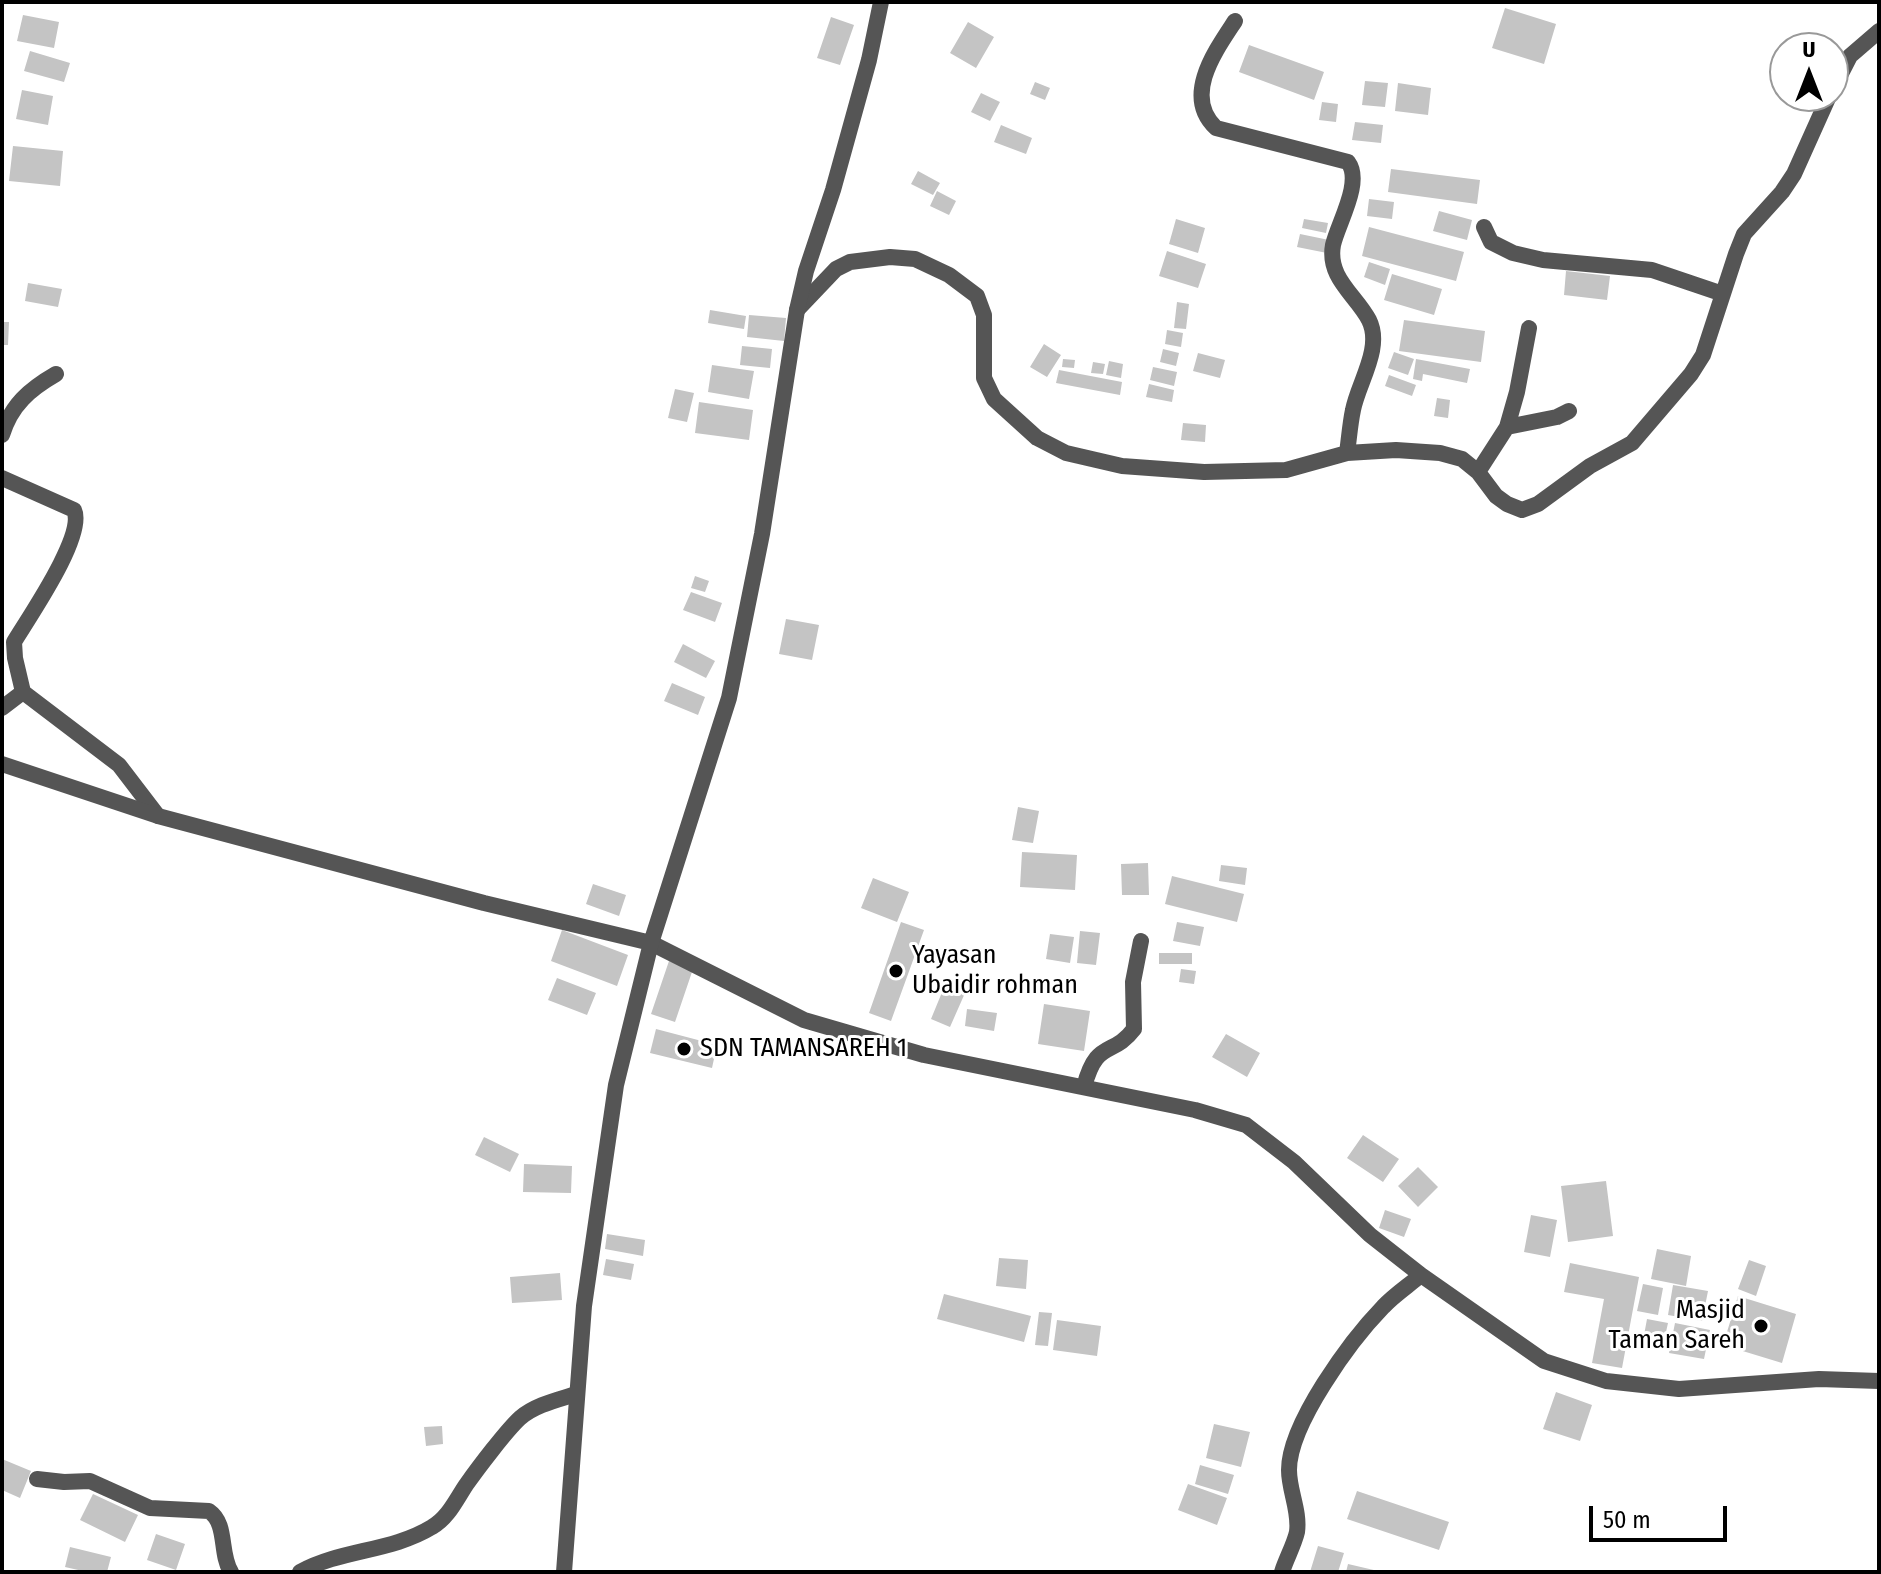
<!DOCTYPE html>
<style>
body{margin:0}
#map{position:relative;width:1881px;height:1574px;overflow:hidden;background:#fff;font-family:"Fira Sans Condensed",sans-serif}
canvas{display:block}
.frame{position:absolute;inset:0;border:4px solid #000;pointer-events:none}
.north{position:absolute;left:1769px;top:32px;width:80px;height:80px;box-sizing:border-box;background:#fff;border:2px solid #999;border-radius:50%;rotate:0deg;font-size:22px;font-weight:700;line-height:32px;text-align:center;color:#000}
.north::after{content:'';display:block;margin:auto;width:28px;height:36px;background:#000;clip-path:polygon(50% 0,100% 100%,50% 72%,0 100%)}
.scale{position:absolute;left:1589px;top:1506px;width:138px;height:36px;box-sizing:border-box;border:4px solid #000;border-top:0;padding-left:10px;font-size:24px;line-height:28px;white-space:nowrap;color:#000;-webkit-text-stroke:6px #fff;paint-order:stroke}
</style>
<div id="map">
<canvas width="1881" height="1574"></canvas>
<div class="frame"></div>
<div class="north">U</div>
<div class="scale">50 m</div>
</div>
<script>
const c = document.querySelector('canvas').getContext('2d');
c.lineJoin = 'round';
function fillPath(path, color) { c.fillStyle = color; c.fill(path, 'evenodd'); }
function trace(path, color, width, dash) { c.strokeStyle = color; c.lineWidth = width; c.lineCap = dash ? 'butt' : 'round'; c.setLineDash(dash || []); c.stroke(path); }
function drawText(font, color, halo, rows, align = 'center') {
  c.font = font + ' "Fira Sans Condensed",sans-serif'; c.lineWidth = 6; c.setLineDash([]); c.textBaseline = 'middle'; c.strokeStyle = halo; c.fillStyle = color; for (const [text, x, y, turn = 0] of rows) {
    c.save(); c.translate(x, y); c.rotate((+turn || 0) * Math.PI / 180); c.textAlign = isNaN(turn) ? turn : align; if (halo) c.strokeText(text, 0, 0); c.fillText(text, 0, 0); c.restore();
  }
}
const building = new Path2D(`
 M1505 8 1556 24 1544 64 1492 48Z
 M23 15 59 22 54 48 17 41Z
 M831 17 854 25 840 65 817 58Z
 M968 22 994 37 976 68 950 53Z
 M1249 45 1324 72 1314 100 1239 72Z
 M30 51 70 63 64 82 24 71Z
 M1365 81 1388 83 1385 107 1362 105Z
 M1035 82 1050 88 1045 100 1030 94Z
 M1398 83 1431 88 1428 115 1395 111Z
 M22 90 53 96 48 125 16 119Z
 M981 93 1000 102 990 121 971 112Z
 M1322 102 1338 104 1336 122 1319 120Z
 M1355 122 1383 125 1381 143 1352 140Z
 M1001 125 1032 138 1026 154 994 142Z
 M13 146 63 151 60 186 9 181Z
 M1391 169 1480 180 1477 204 1388 192Z
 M918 171 940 183 933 195 911 184Z
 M937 191 956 201 949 215 930 206Z
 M1369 199 1394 202 1392 219 1367 216Z
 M1439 211 1472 220 1467 240 1433 231Z
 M1176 219 1205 228 1198 253 1169 244Z
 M1304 219 1328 223 1326 233 1302 228Z
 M1369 227 1464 252 1456 281 1362 256Z
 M1300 234 1329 240 1327 253 1297 247Z
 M1167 251 1206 264 1198 288 1159 276Z
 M1369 262 1390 269 1385 285 1364 277Z
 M1566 271 1610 276 1607 300 1564 295Z
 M1392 274 1442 289 1434 315 1384 300Z
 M28 283 62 289 58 307 25 301Z
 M1177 302 1189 304 1186 329 1174 328Z
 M710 310 746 316 744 329 708 323Z
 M749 315 786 318 784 341 747 337Z
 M1404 320 1485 331 1481 362 1399 351Z
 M2 322H9L8 345H2Z
 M1167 330 1183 333 1181 347 1165 344Z
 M1044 344 1061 355 1047 377 1030 367Z
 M742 346 772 349 770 368 740 365Z
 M1163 349 1179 353 1176 366 1160 362Z
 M1394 352 1414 359 1408 375 1388 368Z
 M1198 353 1225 360 1220 378 1193 371Z
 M1063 359 1075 360 1074 368 1062 367Z
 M1416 359 1470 369 1467 383 1423 374 1422 381 1413 379Z
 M1109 361 1123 364 1121 378 1106 375Z
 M1093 362 1105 364 1103 374 1091 373Z
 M712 365 754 371 749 399 708 392Z
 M1153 367 1177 372 1174 386 1150 380Z
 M1059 370 1122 382 1120 395 1056 383Z
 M1389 375 1416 385 1412 396 1385 386Z
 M1149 384 1174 390 1172 402 1146 397Z
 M675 389 694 393 687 422 668 418Z
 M1437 398 1450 400 1448 418 1434 416Z
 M699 402 753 410 749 440 695 433Z
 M1183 423 1206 425 1205 442 1181 440Z
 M695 576 709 581 705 592 691 588Z
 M691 592 722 603 715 622 683 610Z
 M786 619 819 625 812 660 779 654Z
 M683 644 715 661 706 678 674 662Z
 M672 683 705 697 698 715 664 701Z
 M1018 807 1039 811 1033 843 1012 840Z
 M1022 852 1077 855 1075 890 1020 887Z
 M1148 863 1149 895H1122L1121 864Z
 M1221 865 1247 868 1245 885 1219 881Z
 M1172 876 1244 894 1237 922 1165 904Z
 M873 878 909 892 897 922 861 908Z
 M593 884 626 895 619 916 586 904Z
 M901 922 924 930 891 1021 869 1013Z
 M1177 922 1204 927 1200 946 1173 941Z
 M562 930 628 955 617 986 551 961Z
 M1080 931 1100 933 1096 965 1077 963Z
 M1050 934 1074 937 1070 963 1046 959Z
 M1159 953H1192V964H1159Z
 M669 961 693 969 675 1022 651 1014Z
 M1181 969 1196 971 1194 984 1179 982Z
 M557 978 596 993 587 1015 548 1000Z
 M945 985 965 993 950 1027 931 1019Z
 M1044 1004 1090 1011 1084 1051 1038 1044Z
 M967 1009 997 1013 994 1031 965 1026Z
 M656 1029 717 1045 712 1068 650 1053Z
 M1226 1034 1260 1053 1247 1077 1212 1057Z
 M1363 1135 1399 1159 1383 1182 1347 1158Z
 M484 1137 519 1154 510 1172 475 1155Z
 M524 1164 572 1166 571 1193 523 1192Z
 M1418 1167 1438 1187 1418 1207 1398 1186Z
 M1606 1181 1613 1236 1568 1242 1561 1186Z
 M1385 1210 1411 1219 1404 1237 1379 1228Z
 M1531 1215 1557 1220 1550 1257 1524 1252Z
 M607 1234 645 1240 643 1256 605 1249Z
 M1657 1249 1691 1256 1686 1286 1651 1279Z
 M999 1258 1028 1260 1026 1289 996 1286Z
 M606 1259 634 1264 631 1280 603 1275Z
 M1749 1260 1766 1266 1756 1296 1738 1289Z
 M1570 1263 1639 1277 1622 1368 1592 1363 1604 1299 1564 1292Z
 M560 1273 562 1300 512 1303 510 1277Z
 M1643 1284 1663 1288 1658 1315 1637 1311Z
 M1673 1285 1708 1291 1702 1321 1668 1315Z
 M944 1294 1031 1316 1024 1342 937 1319Z
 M1738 1296 1796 1314 1782 1363 1723 1345Z
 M1039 1312 1052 1313 1048 1346 1035 1345Z
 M1647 1319 1668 1323 1662 1350 1642 1346Z
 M1057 1320 1101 1326 1097 1356 1053 1350Z
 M1675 1323 1710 1330 1704 1359 1669 1353Z
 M1556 1392 1592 1405 1580 1441 1543 1429Z
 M1214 1424 1250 1432 1241 1467 1206 1458Z
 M442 1426 443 1444 426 1446 424 1427Z
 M2 1459 31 1471 20 1498 2 1490Z
 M1200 1465 1234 1475 1228 1494 1195 1484Z
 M1188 1484 1227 1498 1217 1525 1178 1510Z
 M1357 1491 1449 1522 1439 1550 1347 1519Z
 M93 1494 138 1515 125 1542 80 1520Z
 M156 1534 185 1544 176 1570 147 1560Z
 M1318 1546 1344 1553 1338 1572H1310Z
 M70 1547 111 1557 107 1572H87L65 1567Z
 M1348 1564 1378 1571 1377 1572H1346Z`);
const minor = new Path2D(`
 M1235 21C1216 50 1182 96 1216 128L1348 162C1363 182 1338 223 1333 245 1327 278 1356 295 1369 320 1383 348 1358 383 1353 410 1350 424 1349 439 1347 453
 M1833 89 1850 56 1879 31
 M1484 227 1491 242 1513 253 1543 260 1652 270 1723 294
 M797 310 836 269 850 262 890 257 915 259 949 275 977 296 984 315V378L994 399 1037 438 1066 453 1122 466 1204 472 1286 470 1347 453 1396 450 1440 453 1462 459 1478 472 1496 496 1507 504 1522 510 1538 504 1590 466 1632 443 1691 374 1703 355 1736 254 1744 234 1782 192 1794 174 1829 96
 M1507 427 1557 417 1569 411
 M2 435C11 405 30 389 56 374
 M1478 472 1507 427 1517 392 1529 328
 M2 478 74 510C86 535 29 617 14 642L15 658 23 692 2 708
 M23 692 119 765 158 816
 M651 943 804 1020 924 1055 1195 1110 1246 1125 1294 1162 1370 1235 1421 1275 1544 1361 1606 1381 1679 1389 1819 1379 1879 1381
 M1084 1087C1097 1038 1112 1058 1134 1029L1133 982 1141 941
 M37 1479 64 1482 90 1481 150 1508 209 1511C228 1524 219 1553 231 1572
 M300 1572C342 1549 391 1552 432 1527 448 1518 456 1500 466 1485 478 1468 506 1431 520 1418 535 1405 557 1400 576 1394
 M1282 1572C1286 1559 1294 1545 1297 1532 1300 1511 1289 1491 1289 1470 1289 1424 1351 1340 1383 1307 1394 1295 1408 1286 1421 1275`);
const tertiary = new Path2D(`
 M2 764 158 816 484 903 651 943
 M564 1572 584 1306 616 1085 651 943 729 698 762 534 797 310 806 271 833 190 869 60 881 2`);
const markers = [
 [896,971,8,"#000"],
 [684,1049,8,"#000"],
 [1761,1326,8,"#000"]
];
const poiNames = [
 ["Yayasan",912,956],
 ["Ubaidir rohman",912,986],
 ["SDN TAMANSAREH 1",700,1049],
 ["Masjid",1745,1311,"right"],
 ["Taman Sareh",1745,1341,"right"]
];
fillPath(building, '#c4c4c4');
trace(minor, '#555', 16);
trace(tertiary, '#555', 16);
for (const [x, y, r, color] of markers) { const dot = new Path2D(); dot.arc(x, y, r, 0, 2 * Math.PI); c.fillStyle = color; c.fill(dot); trace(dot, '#fff', 3); }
drawText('26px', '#000', '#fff', poiNames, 'left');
</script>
